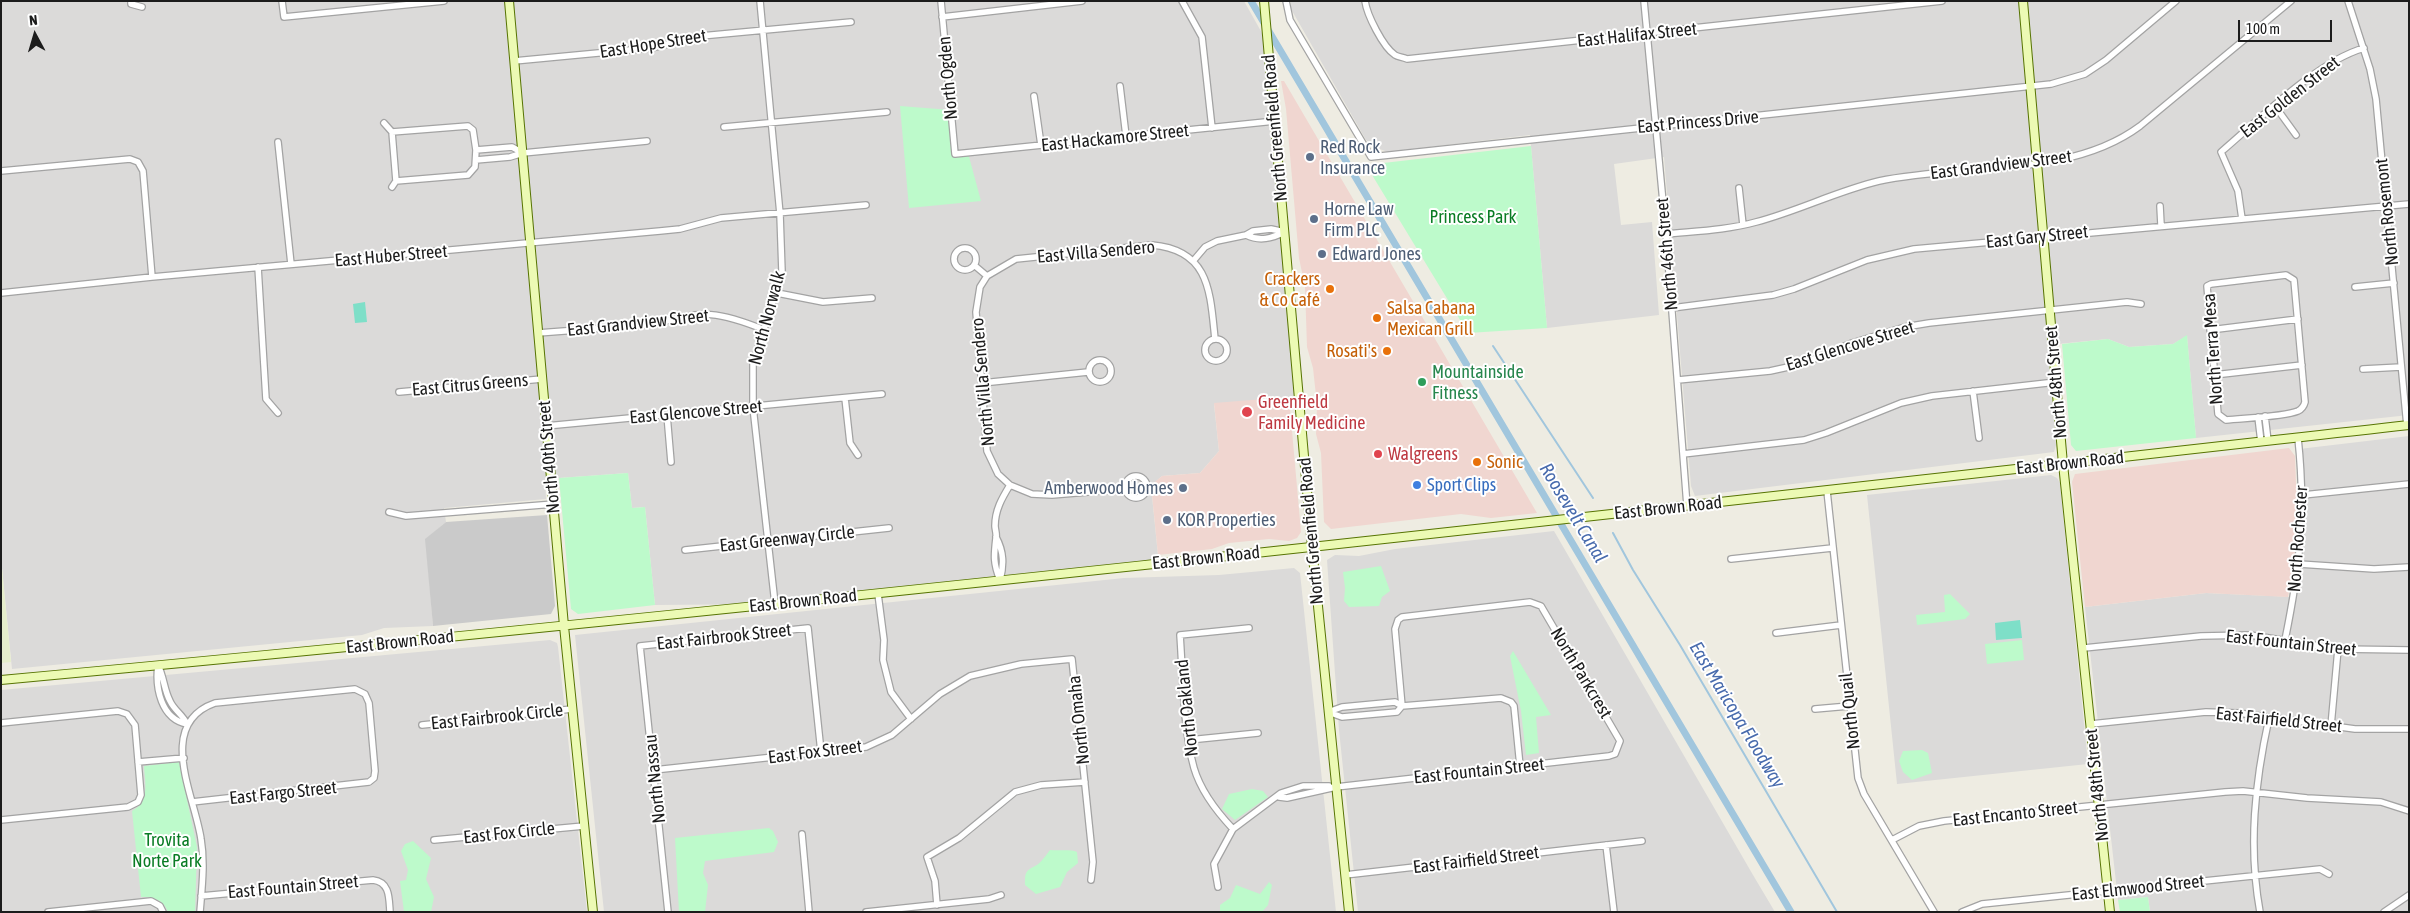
<!DOCTYPE html>
<meta charset="utf-8">
<style>
body{margin:0}
#map{position:relative;width:2410px;height:913px;overflow:hidden;background:#eeece2;font-family:"Asap Condensed",sans-serif}
canvas{display:block}
.frame{position:absolute;inset:0;border:2px solid #1c1c1c;pointer-events:none}
.north{position:absolute;left:10px;top:10px;width:50px;height:50px;-webkit-text-stroke:4px #fff;paint-order:stroke;rotate:354deg;font-size:14px;font-weight:700;line-height:20px;text-align:center;color:#1c1c1c}
.north::after{content:'';display:block;margin:auto;width:18px;height:22px;background:#1c1c1c;clip-path:polygon(50% 0,100% 100%,50% 72%,0 100%)}
.scale{position:absolute;left:2238px;top:20px;width:94px;height:22px;box-sizing:border-box;border:2px solid #1c1c1c;border-top:0;padding-left:6px;font-size:15px;line-height:18px;white-space:nowrap;color:#1c1c1c;-webkit-text-stroke:4px #fff;paint-order:stroke}
</style>
<div id="map">
<canvas width="2410" height="913"></canvas>
<div class="frame"></div>
<div class="north">N</div>
<div class="scale">100 m</div>
</div>
<script>
const c = document.querySelector('canvas').getContext('2d');
c.lineJoin = 'round';
function fillPath(path, color) { c.fillStyle = color; c.fill(path, 'evenodd'); }
function trace(path, color, width, dash) { c.strokeStyle = color; c.lineWidth = width; c.lineCap = dash ? 'butt' : 'round'; c.setLineDash(dash || []); c.stroke(path); }
function drawText(font, color, halo, rows, align = 'center') {
  c.font = font + ' "Asap Condensed",sans-serif'; c.lineWidth = 4; c.setLineDash([]); c.textBaseline = 'middle'; c.strokeStyle = halo; c.fillStyle = color; for (const [text, x, y, turn = 0] of rows) {
    c.save(); c.translate(x, y); c.rotate((+turn || 0) * Math.PI / 180); c.textAlign = isNaN(turn) ? turn : align; if (halo) c.strokeText(text, 0, 0); c.fillText(text, 0, 0); c.restore();
  }
}
const residential = new Path2D(`
 M1 1H1244L1267 42 1299 397 1214 404 1219 451 1200 473 1162 476 1151 486 1158 555 1161 563 775 604 655 605 645 507 632 508 628 473 545 479 546 499 444 508 446 522 426 539 433 626 384 628 362 635 12 669 1 558Z
 M1291 1H2409V415L2196 438 2187 336 2173 344 2129 347 2108 339 2048 345 2056 445 2054 452 1695 496 1691 486 1664 157 1614 164 1621 225 1652 222 1659 315 1547 328 1530 135 1388 152 1374 147 1366 140 1291 9Z
 M2409 436V912H2150L2148 897 2118 900 2085 607 2206 593 2294 597 2299 564V449Z
 M2051 475 2057 478 2060 483 2088 764 1897 784 1867 495Z
 M1554 531 1753 875 1775 912H1358L1339 730 1327 560 1335 555 1359 556 1395 549Z
 M1294 568 1300 573 1336 912H604L575 635 1124 578 1219 575Z
 M550 640 557 643 558 647 587 912H1V690Z`);
const commercial = new Path2D(`
 M1281 81H1284L1537 513 1491 518 1461 514 1331 529 1324 522 1321 453 1316 434 1317 405 1313 368 1307 347 1305 287 1299 258 1286 109Z
 M1289 397 1301 532 1297 538 1289 541 1269 539 1229 543 1212 549 1158 555 1151 485 1162 476 1200 473 1219 451 1214 403Z
 M2289 448 2295 456 2297 512 2295 556 2288 597 2206 593 2085 607 2072 482 2075 474Z`);
const religious = new Path2D(`
 M547 515 555 606 551 614 433 626 425 539 446 522Z`);
const farmland = new Path2D(`
 M1 558 11 662 1 663Z`);
const park = new Path2D(`
 M900 106 951 110 955 154 968 153 981 201 909 208Z
 M1531 146 1547 328 1468 333 1366 165Z
 M2187 335 2196 438 2076 451 2071 445 2062 344 2108 339 2129 347 2173 344Z
 M628 473 632 508 645 507 655 605 578 614 571 609 559 478Z
 M1381 566 1390 591 1382 597 1379 606 1349 607 1344 601 1345 588 1343 572Z
 M1950 594 1970 614 1965 619 1917 625 1916 615 1945 612 1944 595Z
 M2022 640 2024 660 1987 664 1985 644Z
 M1513 651 1551 715 1536 717 1539 753 1526 755 1521 711 1510 656Z
 M1922 750 1928 753 1932 773 1912 780 1903 772 1899 761 1903 751Z
 M179 762 197 847 195 912H168C163 899 153 897 141 897L132 811C150 801 145 784 144 766Z
 M1252 789 1263 791 1268 797 1235 820 1222 809 1229 794Z
 M769 828 773 831 778 842 774 852 705 861 703 873 708 885 705 912H679L675 838Z
 M413 841 431 858 426 879 434 897 431 912H404L400 881 406 880 408 870 401 851 405 844Z
 M1050 850C1058 851 1071 849 1077 852L1078 863 1067 872 1060 887 1036 894 1025 885C1025 873 1025 871 1035 866 1041 863 1046 855 1050 850Z
 M1269 882 1272 885 1268 905 1262 912H1220V905L1230 898 1236 885 1260 894Z
 M2148 897 2150 912H2120L2118 900Z`);
const pitch = new Path2D(`
 M365 302 367 322 355 323 353 304Z
 M2020 620 2022 638 1996 640 1995 623Z`);
const stream = new Path2D(`
 M1493 346 1593 498
 M1613 533 1633 570 1680 645 1837 912`);
const canal = new Path2D(`
 M1251 1 1791 912`);
const street = new Path2D(`
 M131 1V4L142 7
 M282 1 284 17 444 1
 M760 1 780 214 782 272 753 364V407L775 604
 M941 1 955 154 1275 121
 M1182 1 1202 37 1212 128
 M1286 1 1290 20 1371 157 2051 84 2085 74 2106 60 2176 1
 M1365 1C1367 15 1383 47 1395 55 1398 57 1403 57 1407 59L1942 1
 M1644 1 1666 234 1687 506
 M2348 1 2370 69 2376 99 2407 426
 M942 17 1082 1
 M514 61 651 48 701 36 851 22
 M1120 86 1126 136
 M1034 96 1041 145
 M2275 106 2296 135
 M384 123 392 132 468 126 473 130 476 150 475 167 468 175 396 181 392 187
 M724 127 887 112
 M392 132 396 181
 M278 142 291 264
 M476 150 512 147 523 153
 M476 160 510 157 523 153 647 141
 M1 171 130 159 138 162 143 171 152 277
 M1739 188 1743 225
 M2160 206 2161 225
 M2242 219 2238 191 2221 152C2260 119 2316 62 2364 48
 M1666 234C1696 231 1727 230 1756 222 1798 211 1837 191 1879 181 1962 163 2069 179 2140 126L2291 1
 M1246 235C1260 242 1272 238 1285 232
 M954 259a11 11 0 1 1 22 0a11 11 0 1 1-22 0Z
 M1194 260 1205 247 1217 241 1246 235 1253 231 1271 229 1285 232
 M974 265 987 276
 M258 267 266 399 278 413
 M2286 275 2294 280 2305 402C2304 406 2302 409 2298 411 2283 417 2244 418 2226 420L2218 414 2207 286 2211 284Z
 M2355 287 2394 283
 M1 293 152 277 660 231 680 229 721 218 866 205
 M777 293 823 302 872 298
 M1672 308 1773 295 1794 289 1867 260 1914 249 2409 204
 M2210 330 2298 319
 M538 333 656 324C702 309 720 312 765 330
 M1205 350a11 11 0 1 1 22 0a11 11 0 1 1-22 0Z
 M1089 371a11 11 0 1 1 22 0a11 11 0 1 1-22 0Z
 M2363 369 2401 367
 M2214 375 2302 365
 M1678 380 1770 371 1802 364 1852 343 1905 327 1929 323 2127 302 2141 304
 M982 383 1088 372
 M1973 391 1979 438
 M399 392 542 379
 M845 398 850 443 858 455
 M667 415 671 462
 M2265 416 2268 441
 M2258 417 2261 442
 M546 426 882 394
 M1683 454 1804 440 1826 433 1901 403 1932 396 2056 382
 M1125 487a11 11 0 1 1 22 0a11 11 0 1 1-22 0Z
 M1124 489 1052 495 1032 494 1010 485 998 474 987 451 976 312 980 287 987 276 1016 259 1152 245C1210 250 1210 292 1215 339
 M1827 491 1858 778 1864 794 1934 912
 M2303 495 2409 484
 M389 512 406 516 554 504
 M996 537C1004 552 1004 565 1000 580
 M685 550 889 528
 M1731 559 1832 548
 M2299 564 2374 569 2409 567
 M1000 580C993 563 994 555 996 538 997 534 995 529 995 526 995 510 1002 498 1010 485
 M878 594 884 640 883 660 891 692 911 719
 M1776 633 1841 625
 M2285 640C2300 567 2306 512 2298 438
 M2084 648 2201 636 2250 635 2338 649 2409 650
 M158 665C155 688 161 719 187 724
 M158 665C164 677 164 690 170 701 174 710 183 715 187 724
 M1815 709 1849 706
 M1328 712 1342 717 1397 712 1402 706 1501 698 1511 702 1514 706 1520 766
 M1328 712 1342 707 1395 702 1402 706
 M1 723 118 711 127 714 135 725 141 795 138 802 128 807 1 820
 M2091 724 2206 712 2238 713 2355 729H2409
 M422 725 572 709
 M2331 726 2338 649
 M1189 740 1258 733
 M138 762 184 758
 M654 770 866 747 892 735 940 694 970 676 1021 664 1072 659 1093 862 1091 880
 M1279 797 1287 798 1336 787 1609 756 1615 754 1620 741 1541 606 1530 602 1402 617 1398 620 1395 629 1402 706
 M192 802 369 782 374 778 375 771 369 703 365 694 355 689 215 703C155 724 195 797 201 839 205 863 202 887 200 912
 M1233 829C1217 812 1201 792 1194 768 1183 729 1183 676 1180 635L1249 628
 M802 834 809 912
 M434 840 584 826
 M1892 840 1919 826 1944 821 2225 792 2243 791 2307 798 2381 802 2409 811
 M1606 845 1614 912
 M1345 875 1642 841
 M1218 887 1214 864 1233 829 1281 793 1303 786H1329
 M201 896 373 880C390 882 389 898 390 912
 M937 905 935 881 927 857 959 838 1015 792 1041 785 1085 782
 M48 912 151 901 160 906 163 912
 M668 912 640 646 808 628 821 752
 M866 912 989 899 1001 895
 M1962 912 1982 904 2320 869 2329 874
 M2260 912C2248 846 2255 782 2269 718
 M2384 912 2409 895`);
const secondary = new Path2D(`
 M509 1 564 626 593 912
 M1264 1 1312 547 1349 912
 M2023 1 2063 464 2110 912
 M1 680C805 606 1607 515 2409 425`);
const markers = [
 [1310,157,5,"#5c6f8a"],
 [1314,219,5,"#5c6f8a"],
 [1322,254,5,"#5c6f8a"],
 [1330,289,5,"#e8710a"],
 [1377,318,5,"#e8710a"],
 [1387,351,5,"#e8710a"],
 [1422,382,5,"#2e9e5b"],
 [1247,412,6,"#e0444e"],
 [1378,454,5,"#e0444e"],
 [1477,462,5,"#e8710a"],
 [1417,485,5,"#3f7fe0"],
 [1183,488,5,"#5c6f8a"],
 [1167,520,5,"#5c6f8a"]
];
const streetNames = [
 ["East Halifax Street",1637,35,-6],
 ["East Hope Street",653,44,-9],
 ["North Ogden",948,78,-95],
 ["East Golden Street",2290,97,-38],
 ["East Princess Drive",1698,122,-5],
 ["North Greenfield Road",1275,128,-95],
 ["East Hackamore Street",1115,138,-6],
 ["East Grandview Street",2001,165,-7],
 ["North Rosemont",2387,212,-96],
 ["East Gary Street",2037,237,-6],
 ["East Villa Sendero",1096,252,-5],
 ["North 46th Street",1667,254,-95],
 ["East Huber Street",391,256,-5],
 ["North Norwalk",767,318,-75],
 ["East Grandview Street",638,323,-6],
 ["East Glencove Street",1850,346,-17],
 ["North Terra Mesa",2213,349,-94],
 ["North Villa Sendero",983,382,-95],
 ["North 48th Street",2056,382,-95],
 ["East Citrus Greens",470,385,-5],
 ["East Glencove Street",696,412,-5],
 ["North 40th Street",549,457,-95],
 ["East Brown Road",2070,463,-6],
 ["East Brown Road",1668,508,-6],
 ["North Greenfield Road",1311,531,-95],
 ["East Greenway Circle",787,539,-6],
 ["North Rochester",2298,539,-86],
 ["East Brown Road",1206,558,-6],
 ["East Brown Road",803,601,-6],
 ["East Fairbrook Street",724,637,-6],
 ["East Brown Road",400,642,-6],
 ["East Fountain Street",2291,643,6],
 ["North Parkcrest",1581,673,59],
 ["North Oakland",1187,708,-96],
 ["North Quail",1850,711,-96],
 ["East Fairbrook Circle",497,717,-6],
 ["North Omaha",1079,720,-96],
 ["East Fairfield Street",2279,720,6],
 ["East Fox Street",815,752,-7],
 ["East Fountain Street",1479,771,-6],
 ["North Nassau",655,779,-96],
 ["North 48th Street",2097,785,-96],
 ["East Fargo Street",283,793,-6],
 ["East Encanto Street",2015,814,-6],
 ["East Fox Circle",509,833,-6],
 ["East Fairfield Street",1476,860,-7],
 ["East Fountain Street",293,887,-5],
 ["East Elmwood Street",2138,888,-6]
];
const serviceNames = [
 ["Red Rock",1320,147],
 ["Insurance",1320,168],
 ["Horne Law",1324,209],
 ["Firm PLC",1324,230],
 ["Edward Jones",1332,254],
 ["Amberwood Homes",1173,488,"right"],
 ["KOR Properties",1177,520]
];
const parkNames = [
 ["Princess Park",1473,217],
 ["Trovita",167,840],
 ["Norte Park",167,861]
];
const foodNames = [
 ["Crackers",1320,279],
 ["& Co Café",1320,300],
 ["Salsa Cabana",1387,308,"left"],
 ["Mexican Grill",1387,329,"left"],
 ["Rosati's",1377,351],
 ["Sonic",1487,462,"left"]
];
const leisureNames = [
 ["Mountainside",1432,372],
 ["Fitness",1432,393]
];
const healthNames = [
 ["Greenfield",1258,402],
 ["Family Medicine",1258,423],
 ["Walgreens",1388,454]
];
const shopNames = [
 ["Sport Clips",1427,485]
];
const waterNames = [
 ["Roosevelt Canal",1573,513,59],
 ["East Maricopa Floodway",1737,715,59]
];
fillPath(residential, '#dbdad9');
fillPath(commercial, '#f0d6d0');
fillPath(religious, '#cacaca');
fillPath(farmland, '#e6eecc');
fillPath(park, '#bdfacb');
fillPath(pitch, '#7edfc8');
trace(stream, '#a1c6dd', 2);
trace(canal, '#a1c6dd', 7);
trace(street, '#a3a3a3', 8);
trace(secondary, '#577403', 10);
trace(street, '#fff', 5.5);
trace(secondary, '#ecfab4', 8);
for (const [x, y, r, color] of markers) { const dot = new Path2D(); dot.arc(x, y, r, 0, 2 * Math.PI); c.fillStyle = color; c.fill(dot); trace(dot, '#fff', 2); }
drawText('18px', '#1c1c1c', '#fff', streetNames);
drawText('18px', '#4e5e75', '#fff', serviceNames, 'left');
drawText('18px', '#097c24', '#fff', parkNames);
drawText('18px', '#c56008', '#fff', foodNames, 'right');
drawText('18px', '#27864d', '#fff', leisureNames, 'left');
drawText('18px', '#be3a42', '#fff', healthNames, 'left');
drawText('18px', '#366cbe', '#fff', shopNames, 'left');
drawText('italic 19px', '#486bad', '#fff', waterNames);
</script>
